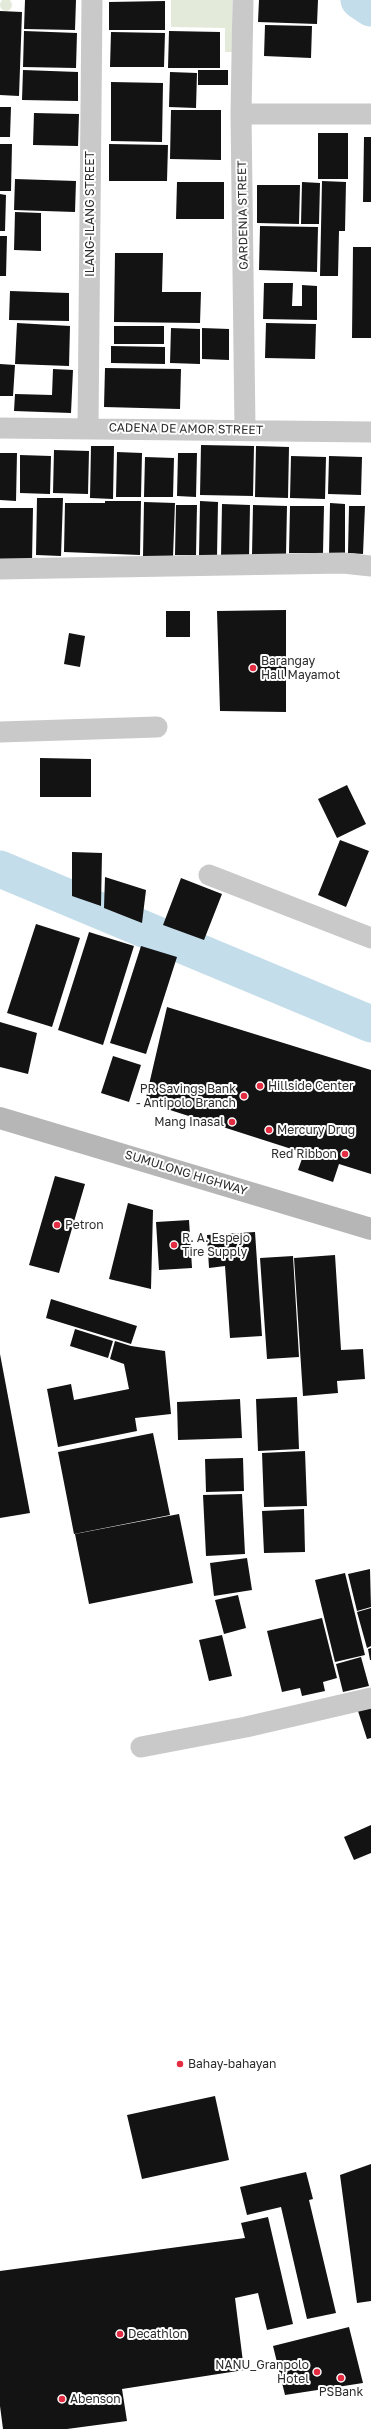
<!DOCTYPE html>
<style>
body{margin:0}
canvas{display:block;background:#fff}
</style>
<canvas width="371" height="2429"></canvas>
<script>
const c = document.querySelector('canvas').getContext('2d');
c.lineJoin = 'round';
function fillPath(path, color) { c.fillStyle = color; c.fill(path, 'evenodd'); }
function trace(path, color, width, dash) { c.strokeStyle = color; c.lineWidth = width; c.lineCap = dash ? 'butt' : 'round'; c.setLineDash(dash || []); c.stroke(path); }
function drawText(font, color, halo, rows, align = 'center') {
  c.font = font + ' "Golos Text",sans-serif'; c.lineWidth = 4; c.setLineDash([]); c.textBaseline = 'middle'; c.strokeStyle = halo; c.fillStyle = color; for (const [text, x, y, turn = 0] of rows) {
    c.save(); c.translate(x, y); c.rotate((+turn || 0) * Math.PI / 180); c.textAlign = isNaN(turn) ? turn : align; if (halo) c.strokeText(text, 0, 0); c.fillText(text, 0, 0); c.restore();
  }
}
const green = new Path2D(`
 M0 5a6 6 0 1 1 12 0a6 6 0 1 1-12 0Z
 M171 0H232V52H225V28L171 27Z`);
const river = new Path2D(`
 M359 0 371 8
 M0 869 371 1024`);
const building = new Path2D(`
 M25 0H76L75 30 24 29Z
 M259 0H318L317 24 258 22Z
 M165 1V30H109V2Z
 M0 11 22 12 19 96 0 95Z
 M265 25 312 26 311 58 264 56Z
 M24 31 77 33 76 68 23 67Z
 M169 31 220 32V68H168Z
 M111 32 165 33 164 67H110Z
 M23 70 78 72V101L22 100Z
 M198 70H228V85H198Z
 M170 72 197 73 196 108 169 107Z
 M111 82 163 83 162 142 111 141Z
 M0 107H11L10 137H0Z
 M171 110H221V160L170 159Z
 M34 113 79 114 78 146 33 145Z
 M318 133H348V179H318Z
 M364 137H371V202H363Z
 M0 144H12L11 191H0Z
 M109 144 168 145 167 181H109Z
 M15 179 76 181 75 212 14 210Z
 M322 181 346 182 345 231H339L338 276H320Z
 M177 182H224V219H176Z
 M302 182 320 183 319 224H301Z
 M257 185H300L299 224 257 223Z
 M0 194 6 195 5 231H0Z
 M15 212 41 213V251L14 250Z
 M260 226 318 227 317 272 259 270Z
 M0 236H7L6 276H0Z
 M353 247H371V338H352Z
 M115 253H163L162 292H201L200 323 114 322Z
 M264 283H293L292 306H302V285L317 286V320L263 319Z
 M10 291 69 293V321L9 320Z
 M17 323 70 326 69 366 15 364Z
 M266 323 316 324 315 359 265 358Z
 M114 326H164V344H114Z
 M171 328 200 329V364L170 363Z
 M202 328 229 329V360L202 359Z
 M111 346 165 347V364L111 363Z
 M0 364 15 365 13 396H0Z
 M105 368 181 369 180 409 104 407Z
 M53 369 73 370 71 413 14 411 15 394 52 395Z
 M201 445 254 446 253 496 200 495Z
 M91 446H114L113 499 90 498Z
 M256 446 289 447 288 498 255 497Z
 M54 450 89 451 88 494 53 493Z
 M117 452 142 453 141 497H116Z
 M0 453H17L16 501 0 500Z
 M178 453H197L196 497 177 496Z
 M20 455 51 456 50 494 20 493Z
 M291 456 326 457 325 499 290 498Z
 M329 456 362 457 361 495 328 494Z
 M145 457 174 458 173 497H144Z
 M37 498H63L61 556 36 555Z
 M105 501H141L140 555 64 552 65 503H105Z
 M200 501 218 502 217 557 199 556Z
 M144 502 175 503 173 557 143 556Z
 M330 503 345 504V556H329Z
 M222 504 250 505 249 558 221 557Z
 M176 505H197L196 555H175Z
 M253 505 287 506 286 555H252Z
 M290 506H324L323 553H289Z
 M349 506H365L363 554 348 553Z
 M0 508H33L32 561 0 560Z
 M286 610V712L220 711 217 611Z
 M166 611H190V637H166Z
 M69 633 85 636 80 667 64 664Z
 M40 758 91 759V797H40Z
 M347 785 366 824 337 838 318 799Z
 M340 840 369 851 346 907 318 895Z
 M72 852 102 853 101 906 72 896Z
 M105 877 146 890 142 923 104 908Z
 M181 878 222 894 204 940 163 925Z
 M36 924 80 938 52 1027 7 1013Z
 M89 932 134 946 103 1045 58 1030Z
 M141 946 177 957 146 1054 110 1043Z
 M167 1007 371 1070V1174L339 1164 333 1182 298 1170 304 1153 145 1102Z
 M0 1022 37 1033 28 1074 0 1067Z
 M113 1056 141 1065 129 1102 101 1093Z
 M55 1176 85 1184 59 1273 29 1265Z
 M128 1203 153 1210 151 1289 109 1279Z
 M189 1220 192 1268 159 1270 156 1222Z
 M255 1232 262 1336 230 1338 225 1266 209 1268 207 1235Z
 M335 1255 341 1350 363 1349 365 1379 337 1381 338 1393 303 1396 294 1258Z
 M293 1256 299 1357 267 1359 260 1258Z
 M51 1299 137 1326 131 1344 46 1318Z
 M75 1329 113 1341 108 1358 70 1346Z
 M115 1341 131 1346 165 1351 171 1414 135 1418 137 1431 58 1447 47 1389 71 1384 74 1400 129 1389 124 1364 110 1359Z
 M0 1354 30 1513 0 1518Z
 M297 1397 299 1449 258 1451 256 1399Z
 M240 1399 242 1438 178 1440 177 1402Z
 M153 1433 170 1515 74 1534 58 1452Z
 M305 1451 307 1506 264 1507 262 1453Z
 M243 1458 244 1491 206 1492 205 1459Z
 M242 1494 245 1554 206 1556 203 1495Z
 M304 1509 305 1552 264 1553 262 1511Z
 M179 1514 193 1583 89 1604 75 1534Z
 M247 1558 252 1590 214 1596 210 1563Z
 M370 1569 371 1607 357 1611 348 1574Z
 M345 1573 365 1655 335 1662 315 1580Z
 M238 1595 246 1628 224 1634 215 1600Z
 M371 1608V1646L367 1648 357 1612Z
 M322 1618 337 1678 323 1682 325 1691 302 1696 300 1688 282 1692 267 1631Z
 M222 1635 232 1676 209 1681 199 1640Z
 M371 1648V1660H370L368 1649Z
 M361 1657 369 1686 343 1692 336 1664Z
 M371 1704V1738L367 1739 357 1708Z
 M371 1825V1853L354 1860 344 1837Z
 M215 2096 229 2160 142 2179 127 2115Z
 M371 2164V2301L357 2303 340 2175Z
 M306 2172 313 2199 309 2200 336 2313 307 2319 281 2207 247 2215 240 2187Z
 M268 2217 293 2324 267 2330 258 2293 235 2298 244 2370 122 2389 127 2421 67 2429H3L0 2406V2271L245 2238 241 2223Z
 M349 2327 363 2383 285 2395 273 2346Z`);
const street = new Path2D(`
 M243 0 241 114 245 429
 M241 114H371
 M0 428 371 432
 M88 428 92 0
 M0 569 343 563 371 566
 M0 732 157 727
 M209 875 371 938
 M141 1747 246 1727 371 1698`);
const secondary = new Path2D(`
 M0 1118 371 1229`);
const markers = [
 [253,668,4,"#e42c42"],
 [260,1086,4,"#e42c42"],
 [244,1096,4,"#e42c42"],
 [232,1122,4,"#e42c42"],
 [269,1130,4,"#e42c42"],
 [345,1154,4,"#e42c42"],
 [57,1225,4,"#e42c42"],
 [174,1245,4,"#e42c42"],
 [180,2064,4,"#e42c42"],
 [120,2334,4,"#e42c42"],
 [317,2372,4,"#e42c42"],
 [341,2378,4,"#e42c42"],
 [62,2399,4,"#e42c42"]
];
const streetNames = [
 ["ILANG-ILANG STREET",90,214,-90],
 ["GARDENIA STREET",243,215,-91],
 ["CADENA DE AMOR STREET",186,429,1],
 ["SUMULONG HIGHWAY",186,1173,17]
];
const poiNames = [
 ["Barangay",261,661],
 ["Hall Mayamot",261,675],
 ["Hillside Center",268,1086],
 ["PR Savings Bank",236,1089,"right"],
 ["- Antipolo Branch",236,1103,"right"],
 ["Mang Inasal",224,1122,"right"],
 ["Mercury Drug",277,1130],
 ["Red Ribbon",337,1154,"right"],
 ["Petron",65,1225],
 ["R. A. Espejo",182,1238],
 ["Tire Supply",182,1252],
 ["Bahay-bahayan",188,2064],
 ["Decathlon",128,2334],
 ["NANU_Granpolo",309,2365,"right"],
 ["Hotel",309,2379,"right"],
 ["PSBank",341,2392,"center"],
 ["Abenson",70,2399]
];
fillPath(green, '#e3ead9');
trace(river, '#c4ddea', 37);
fillPath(building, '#131313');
trace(street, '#c9c9c9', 21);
trace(secondary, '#b6b6b6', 22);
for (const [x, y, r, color] of markers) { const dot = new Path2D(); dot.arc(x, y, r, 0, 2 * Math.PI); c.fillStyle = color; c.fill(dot); trace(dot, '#fff', 1.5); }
drawText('12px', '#2c2c2c', '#fff', streetNames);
drawText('12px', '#2c2c2c', '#fff', poiNames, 'left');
</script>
